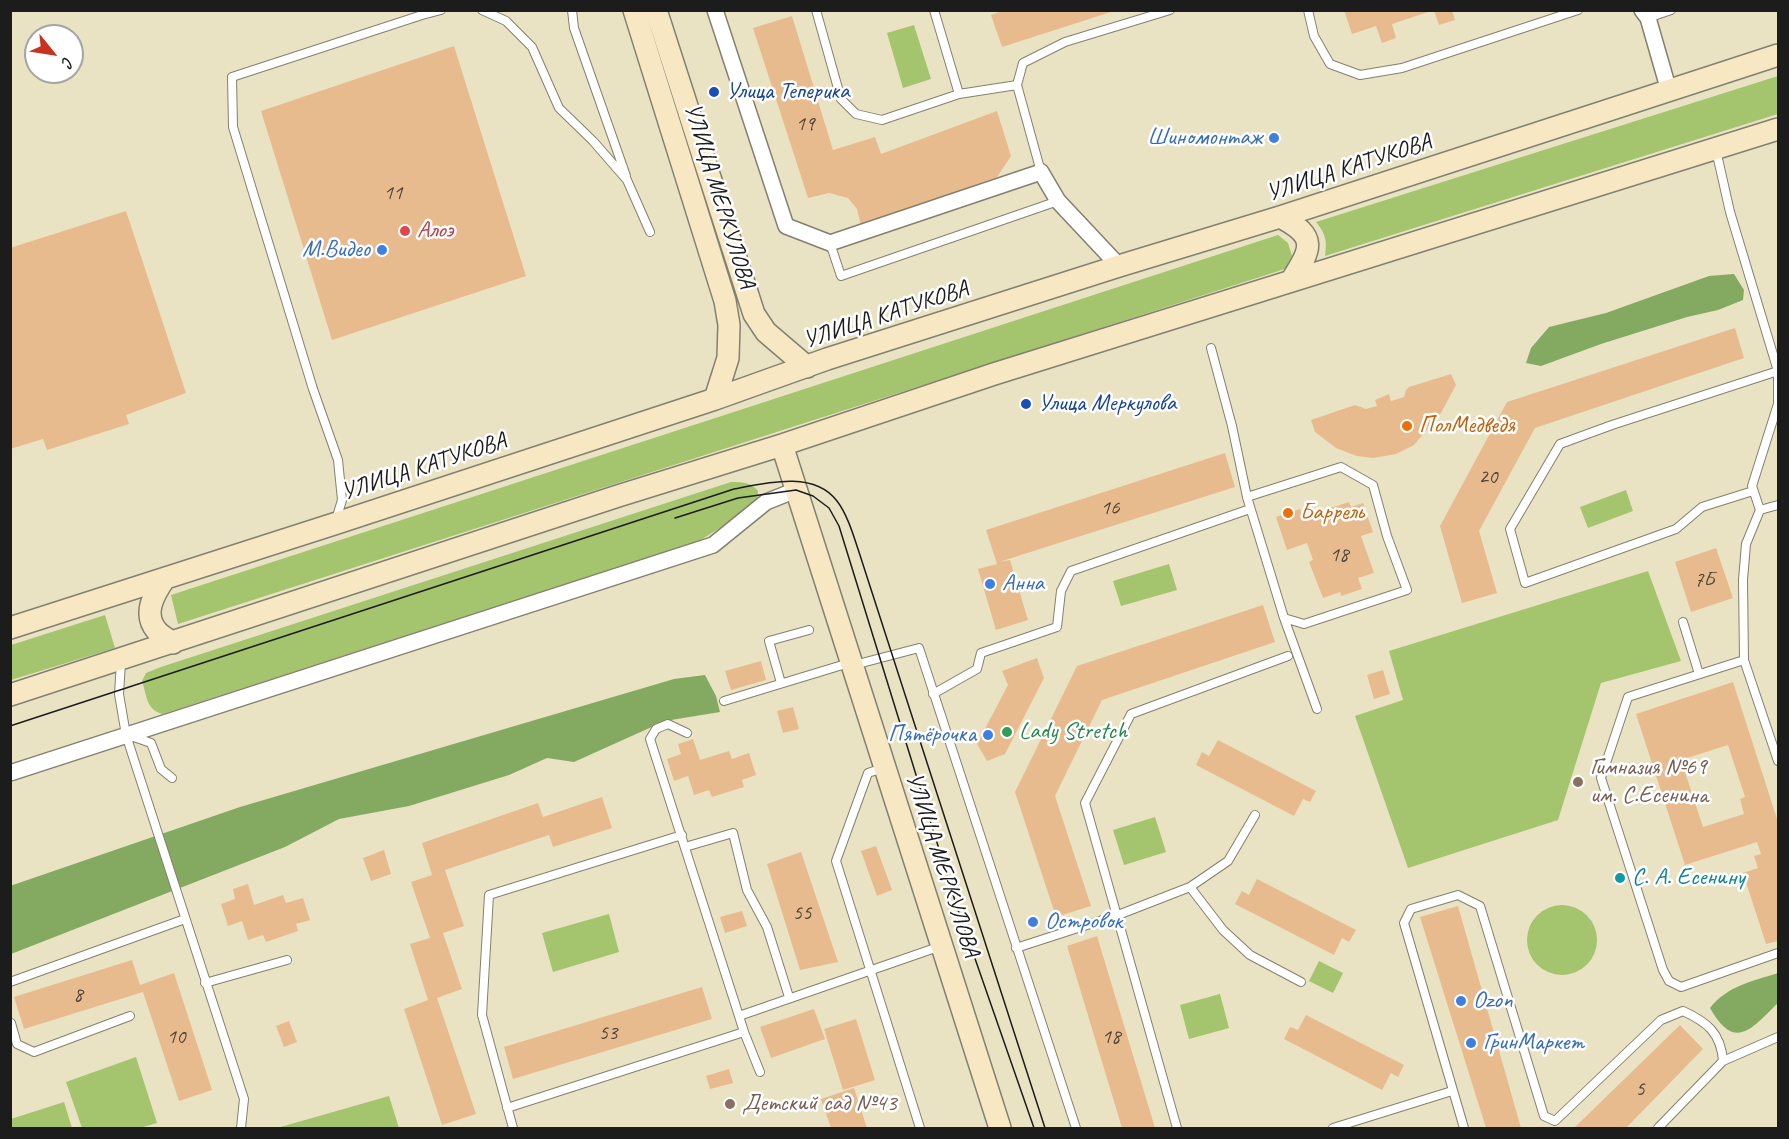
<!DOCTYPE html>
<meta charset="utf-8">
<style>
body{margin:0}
#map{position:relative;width:1789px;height:1139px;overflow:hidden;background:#e9e3c4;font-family:Caveat,sans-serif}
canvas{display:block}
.frame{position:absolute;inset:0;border:12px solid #1c1c1c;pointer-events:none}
.north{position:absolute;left:24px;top:24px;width:60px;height:60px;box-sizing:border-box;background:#fff;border:2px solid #a4a4a4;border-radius:50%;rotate:120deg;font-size:16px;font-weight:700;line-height:24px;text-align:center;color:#1c1c1c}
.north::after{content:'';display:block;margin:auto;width:21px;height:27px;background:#c8321e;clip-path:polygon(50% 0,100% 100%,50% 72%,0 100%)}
</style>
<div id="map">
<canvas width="1789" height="1139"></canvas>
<div class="frame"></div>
<div class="north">С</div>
</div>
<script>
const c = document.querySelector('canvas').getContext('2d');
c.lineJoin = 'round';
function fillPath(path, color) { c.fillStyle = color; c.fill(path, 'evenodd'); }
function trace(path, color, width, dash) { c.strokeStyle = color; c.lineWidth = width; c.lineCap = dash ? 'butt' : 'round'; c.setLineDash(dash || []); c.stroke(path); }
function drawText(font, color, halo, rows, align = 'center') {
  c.font = font + ' Caveat,sans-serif'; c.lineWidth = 5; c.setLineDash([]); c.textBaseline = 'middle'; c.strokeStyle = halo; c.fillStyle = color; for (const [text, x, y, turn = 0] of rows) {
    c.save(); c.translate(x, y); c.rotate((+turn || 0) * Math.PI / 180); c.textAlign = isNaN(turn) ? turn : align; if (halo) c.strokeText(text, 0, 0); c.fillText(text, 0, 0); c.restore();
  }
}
const green = new Path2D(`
 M914 25 931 79 903 88 887 33Z
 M1778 76V114L1325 256C1327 241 1326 234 1316 222Z
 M1278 235 1288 243 1292 256 1285 269 178 624 171 595Z
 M731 482C742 482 751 482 758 491L757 505 699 541 163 714C146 710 147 696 142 681L146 673 161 667Z
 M1626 490 1633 511 1588 528 1580 507Z
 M1169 564 1177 590 1121 606 1113 581Z
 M1648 571 1681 661 1601 683 1558 820 1408 868 1355 716 1403 700 1389 651Z
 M105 615 115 648 11 680V645Z
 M1155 817 1166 852 1124 865 1113 830Z
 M1527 940a35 35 0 1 1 70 0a35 35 0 1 1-70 0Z
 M609 914 619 952 553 972 542 933Z
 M1319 961 1343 973 1333 993 1309 981Z
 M1220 994 1229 1028 1189 1039 1180 1005Z
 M136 1057 157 1123 140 1128H82L66 1082Z
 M389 1096 399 1128H277Z
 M64 1102 72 1128H11V1119Z`);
const forest = new Path2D(`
 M1734 274 1744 290 1743 300 1718 310 1687 317 1601 344 1541 366 1526 363 1531 348 1549 327 1606 313 1709 276Z
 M705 675 716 696 720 712 665 721 574 762 547 758 509 775 409 806 339 819 285 847 11 954 10 886 240 807 674 679Z
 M1778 973V1003C1751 1029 1735 1052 1710 1008 1727 986 1753 981 1778 973Z`);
const building = new Path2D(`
 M1005 10H1114V11L1002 47 991 15Z
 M1344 10H1430L1431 11 1392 24 1396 38 1382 43 1376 26 1352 34Z
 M1434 10H1452L1455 20 1439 25Z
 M792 16 833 150 875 137 881 154 997 111 1011 156 997 177 861 226 857 209 848 198 829 193 808 198 753 28Z
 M454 46 526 276 332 340 261 111Z
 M126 211 186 393 126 415 129 424 47 450 43 439 10 449V248Z
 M1735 328 1744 358 1535 428 1479 531 1497 593 1462 603 1440 526 1507 402Z
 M1451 374 1456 385 1441 413 1414 445 1396 454 1373 458 1357 456 1336 448 1315 432 1311 420 1355 405 1366 409 1377 406 1375 400 1389 394 1391 401 1404 397 1406 390 1409 387Z
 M1225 453 1235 487 999 562 1010 560 1028 620 996 630 978 569 997 564 986 530Z
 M1349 502 1351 507 1363 503 1373 532 1361 536 1374 573 1358 578 1362 589 1341 596 1340 592 1323 598 1309 562 1313 560 1307 543 1287 550 1276 517 1300 509 1303 517Z
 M1716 548 1733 598 1691 612 1675 562Z
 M1263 605 1275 642 1102 700 1055 796 1091 906 1056 917 1015 792 1077 666Z
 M1037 658 1044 678 1005 754 987 761 977 744 1008 685 1002 671Z
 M761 661 766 680 731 690 725 671Z
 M1383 670 1390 694 1374 699 1367 675Z
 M1733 682 1778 822V941L1766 944 1743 873 1758 868 1754 856 1761 854 1757 842 1685 865 1636 714ZM1728 745 1745 797 1740 799 1744 814 1703 827 1681 760Z
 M793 707 799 729 783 733 777 711Z
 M693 739 700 760 729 751 732 759 749 753 756 775 742 780 744 787 712 797 709 790 694 795 688 776 674 781 667 759 681 754 678 744Z
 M1218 740 1316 791 1310 802 1303 799 1294 816 1196 765 1202 752 1209 756Z
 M602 797 612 828 553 847 549 835 445 870 464 926 443 933 462 989 437 998 476 1114 442 1125 404 1009 428 1000 410 944 430 938 411 882 432 875 422 843 538 803 543 817Z
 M876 846 892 890 877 896 861 851Z
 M384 850 391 874 371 881 363 858Z
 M801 852 838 962 800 970 767 864Z
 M1257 879 1356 930 1349 942 1342 938 1334 955 1235 904 1242 891 1249 895Z
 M248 884 254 905 283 895 286 903 303 898 310 920 296 924 298 931 266 942 263 935 248 940 242 921 228 926 221 904 235 899 233 889Z
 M1458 906 1521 1128H1486L1420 917Z
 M742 911 747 926 725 933 720 917Z
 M1097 936 1155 1128H1122L1067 946Z
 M132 960 140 985 174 973 212 1090 179 1101 143 992 24 1029 14 997Z
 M702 987 712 1019 513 1079 504 1047Z
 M814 1009 825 1039 771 1058 760 1027Z
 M1306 1015 1404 1065 1398 1077 1391 1073 1382 1090 1284 1039 1290 1027 1298 1030Z
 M856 1019 875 1080 843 1090 824 1029Z
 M289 1021 297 1042 284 1047 276 1026Z
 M1680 1025 1703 1049 1626 1128H1574Z
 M729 1069 733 1083 710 1089 706 1076Z
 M854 1088 867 1128H831L821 1099Z`);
const lane = new Path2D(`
 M482 10 506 21 532 47 559 108 593 141 627 180 650 232
 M572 10 574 28 626 176
 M816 10 841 99 856 114 882 120 959 94 1017 85
 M934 10 959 94
 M1308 10 1314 36 1330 64 1360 75 1402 68 1578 10
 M1648 18 1671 10
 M1716 150 1730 212 1778 371
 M1041 172 1017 85 1023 63 1065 42 1170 10
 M830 243 841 276 1058 201
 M1211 348 1232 426 1247 497 1284 618
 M1778 378V404L1752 486 1760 510 1778 505
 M1753 491 1702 507 1676 529 1525 583 1510 529 1560 444 1612 425 1778 371
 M1247 497 1341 467 1373 485 1387 536 1407 590 1304 624 1284 618 1317 709
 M1760 510 1746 544 1743 580 1744 660 1778 761
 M336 520 342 500 338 460 313 389 233 127 232 77 422 15 441 10
 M1683 622 1699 674
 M1744 660 1628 697 1601 778 1663 970 1669 981 1681 987 1778 953
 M121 662 119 694 126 735 244 1099 241 1128
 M854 665 919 648 1076 1128
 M781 683 769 641 809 630
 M933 694 977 669 981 653 1057 627 1061 591 1071 571 1250 509
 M724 701 849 663
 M687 733 668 724 656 729 650 739 739 1016 941 946
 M131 736 151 743 161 769 172 778
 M883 768 868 773 836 861 920 1128
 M685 847 733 833 747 890 767 927 789 997
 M1190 887 1228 861 1255 815
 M1016 948 1118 915 1190 887 1223 930 1250 955 1301 982
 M10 982 185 919
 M205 983 287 960
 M11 1023 17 1044 34 1052 130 1016
 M744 1032 760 1072
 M507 1108 744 1032 739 1016
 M513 1128 482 1015 489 895 682 835
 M1177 1128 1085 803 1131 714 1288 656
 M1333 1128 1452 1091
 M1464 1128 1404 923 1411 909 1458 895 1480 906 1544 1116 1555 1121 1661 1020 1683 1011C1707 1022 1721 1033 1723 1061
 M1658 1128 1723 1061 1778 1037`);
const street = new Path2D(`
 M715 10 786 226 830 243 1041 172 1058 201 1119 266
 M1642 10 1648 18 1669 91
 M10 773 713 545 766 502 796 490`);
const secondary = new Path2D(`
 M634 10 725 301 729 325 728 358 715 399
 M656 10 754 314 766 332 807 367
 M1280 217C1319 237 1311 249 1291 281
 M782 445 1000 1128
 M165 578C154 594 142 614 157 631 161 636 168 639 173 643
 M10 628 334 524 715 399 827 359 1119 266 1280 217 1778 55
 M10 695 618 496 782 445 994 374 1778 129`);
const tram = new Path2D(`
 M675 518 738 498 796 490 813 496 829 508 839 526 956 904 1034 1128
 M10 726 734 489C765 483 814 470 837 501 847 514 853 534 858 549L1045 1128`);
const markers = [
 [714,92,6,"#1a4fb4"],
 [1274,138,6,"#3f7fe0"],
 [405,231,6,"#e0444e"],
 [382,250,6,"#3f7fe0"],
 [1026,404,6,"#1a4fb4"],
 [1407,426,6,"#e8710a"],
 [1288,513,6,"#e8710a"],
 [990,584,6,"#3f7fe0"],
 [1007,732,6,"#2e9e5b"],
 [988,735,6,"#3f7fe0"],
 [1578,782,6,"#8d6e63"],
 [1620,878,6,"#0f9aa8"],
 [1033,922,6,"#3f7fe0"],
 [1461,1001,6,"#3f7fe0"],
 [1471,1043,6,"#3f7fe0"],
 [730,1104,6,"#8d6e63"]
];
const numberNames = [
 ["19",805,124],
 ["11",393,193],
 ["20",1488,477],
 ["16",1110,508],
 ["18",1339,555],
 ["7Б",1704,580],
 ["55",802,913],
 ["8",78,995],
 ["53",608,1033],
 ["10",176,1037],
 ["18",1111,1037],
 ["5",1640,1089]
];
const transitNames = [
 ["Улица Теперика",726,92],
 ["Улица Меркулова",1038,404]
];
const shopNames = [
 ["Шиномонтаж",1262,138,"right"],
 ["М.Видео",370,250,"right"],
 ["Анна",1002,584],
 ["Пятёрочка",976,735,"right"],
 ["Островок",1045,922],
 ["Ozon",1473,1001],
 ["ГринМаркет",1483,1043]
];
const streetNames = [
 ["УЛИЦА КАТУКОВА",1349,168,-18],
 ["УЛИЦА МЕРКУЛОВА",719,196,73],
 ["УЛИЦА КАТУКОВА",886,315,-18],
 ["УЛИЦА КАТУКОВА",424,467,-18],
 ["УЛИЦА МЕРКУЛОВА",942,865,72]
];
const healthNames = [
 ["Алоэ",417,231]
];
const foodNames = [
 ["ПолМедведя",1419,426],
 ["Баррель",1300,513]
];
const leisureNames = [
 ["Lady Stretch",1019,732]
];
const educationNames = [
 ["Гимназия №69",1590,768],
 ["им. С.Есенина",1590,796],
 ["Детский сад №43",742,1104]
];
const cultureNames = [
 ["С. А. Есенину",1632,878]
];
fillPath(green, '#a4c46d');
fillPath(forest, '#83aa60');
fillPath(building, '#e8bb8e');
trace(lane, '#828070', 10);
trace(street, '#828070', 18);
trace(secondary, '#828070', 24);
trace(lane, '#fff', 8);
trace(street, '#fff', 15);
trace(secondary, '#f7e8c3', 21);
trace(tram, '#1c1c1c', 1.5);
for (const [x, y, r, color] of markers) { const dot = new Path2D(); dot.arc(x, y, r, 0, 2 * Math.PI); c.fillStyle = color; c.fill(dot); trace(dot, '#fff', 2); }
drawText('21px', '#4f4438', null, numberNames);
drawText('24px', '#164399', '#fff', transitNames, 'left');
drawText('24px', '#366cbe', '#fff', shopNames, 'left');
drawText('24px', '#1c1c1c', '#fff', streetNames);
drawText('24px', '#be3a42', '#fff', healthNames, 'left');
drawText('24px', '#c56008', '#fff', foodNames, 'left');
drawText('24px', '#27864d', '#fff', leisureNames, 'left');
drawText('24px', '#785e54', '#fff', educationNames, 'left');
drawText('24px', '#0d838f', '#fff', cultureNames, 'left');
</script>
